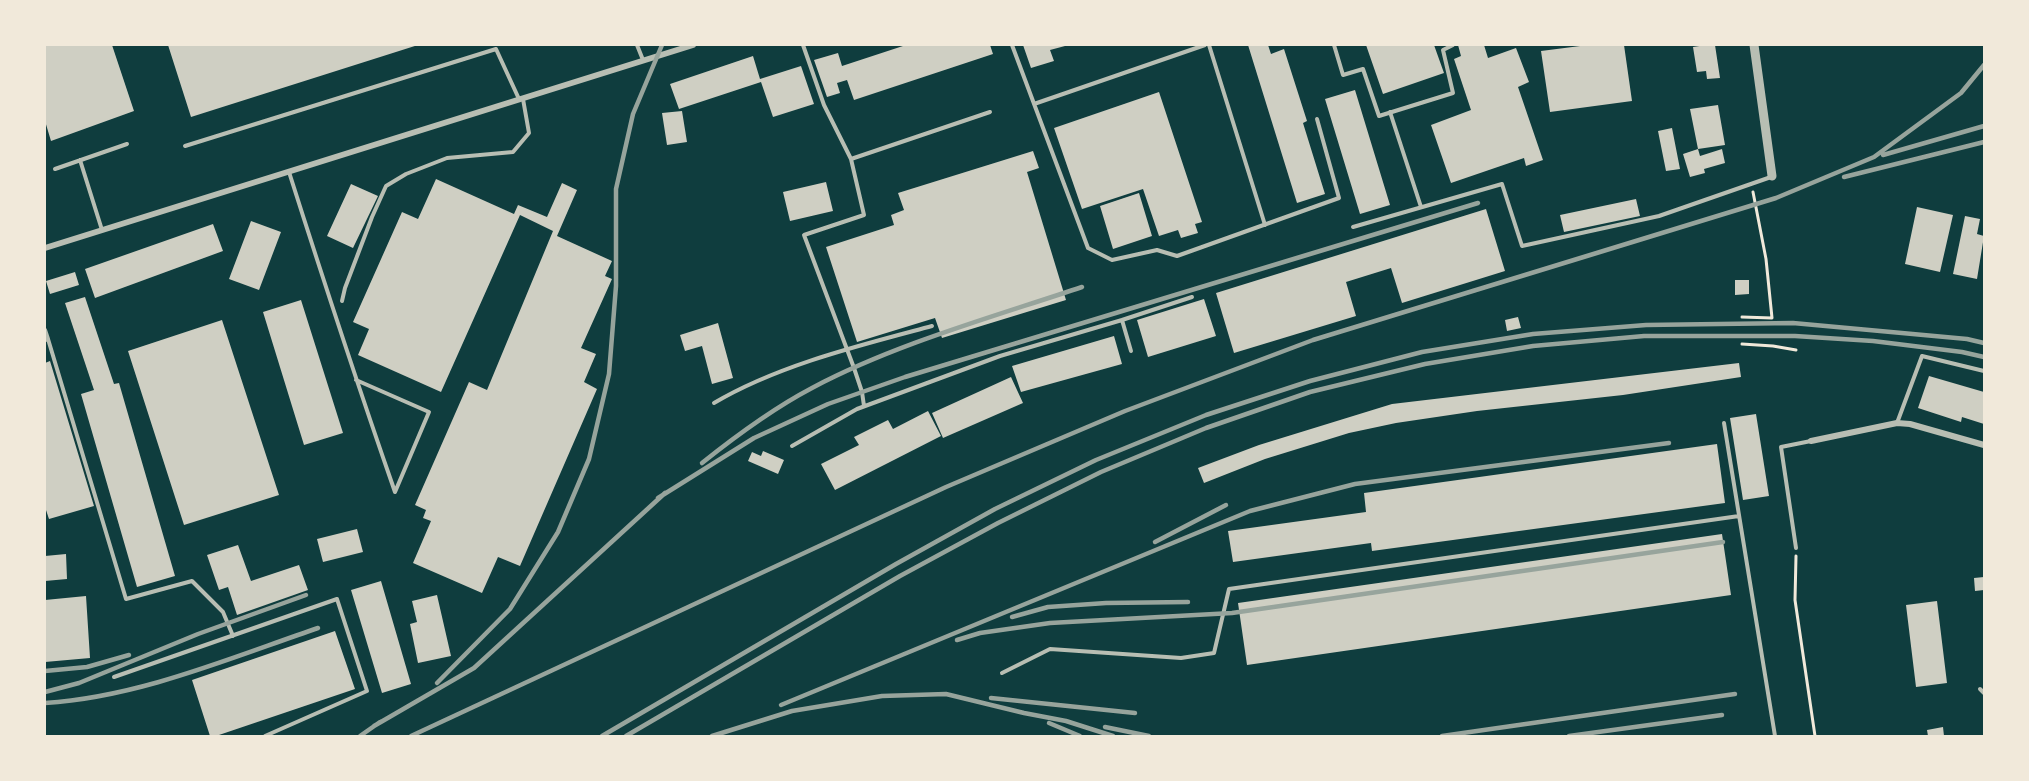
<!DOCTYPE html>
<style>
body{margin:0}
#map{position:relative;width:2029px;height:781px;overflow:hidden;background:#0f3d3e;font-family:"Roboto Condensed",sans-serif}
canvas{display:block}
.frame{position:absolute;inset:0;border:46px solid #f1e9da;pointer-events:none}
</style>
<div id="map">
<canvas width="2029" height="781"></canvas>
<div class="frame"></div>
</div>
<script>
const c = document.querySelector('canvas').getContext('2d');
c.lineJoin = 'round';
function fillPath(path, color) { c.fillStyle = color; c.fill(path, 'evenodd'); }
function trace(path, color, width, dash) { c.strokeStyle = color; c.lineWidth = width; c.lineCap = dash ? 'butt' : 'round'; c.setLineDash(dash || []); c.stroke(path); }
const building = new Path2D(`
 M45 45H112L134 111 51 141 45 121Z
 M168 45H418L191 117Z
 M906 45H990L993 54 854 100 847 80 837 83 840 93 827 97 814 60 838 53 842 66Z
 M1023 45H1065V46L1050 50 1054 61 1031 68Z
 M1248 45H1268L1271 54 1284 49 1307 121 1303 123 1325 194 1297 203Z
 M1366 45H1434L1444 73 1383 94Z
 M1458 45H1484L1488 58 1516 48 1529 82 1518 87 1543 160 1526 166 1524 158 1451 183 1431 125 1471 110 1454 59 1461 56Z
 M1588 45H1624L1632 101 1550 112 1541 51Z
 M1706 45H1715L1720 78 1707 79 1706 71 1697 72 1693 47Z
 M753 56 760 79 801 66 814 104 773 117 761 82 679 109 670 84Z
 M1355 90 1390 205 1360 214 1325 99Z
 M1159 92 1202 222 1195 224 1198 233 1181 238 1178 230 1159 236 1143 189 1082 209 1054 128Z
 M1718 105 1725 145 1698 149 1690 109Z
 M682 111 687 142 667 145 662 113Z
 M1672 128 1680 169 1666 171 1658 131Z
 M1698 149 1700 156 1722 149 1725 163 1704 169 1705 173 1690 177 1683 154Z
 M1033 151 1039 168 1027 172 1066 300 942 338 935 318 857 342 826 247 894 225 891 215 904 210 898 193Z
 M436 179 514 214 518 205 547 217 562 183 577 190 557 236 612 261 605 276 612 279 581 348 596 354 584 382 597 389 520 566 498 557 482 593 413 563 431 521 423 518 426 510 415 505 469 382 487 390 553 231 520 215 441 392 358 355 369 329 353 322 402 212 418 219Z
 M826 182 833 211 790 221 783 192Z
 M351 184 378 196 353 248 327 236Z
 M1139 193 1152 236 1113 249 1100 206Z
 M1636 199 1640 216 1564 232 1560 215Z
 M1917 207 1953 215 1940 272 1905 264Z
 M1486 209 1505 271 1402 303 1391 268 1346 282 1356 316 1234 353 1216 293Z
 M1965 216 1980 219 1977 234 1984 236 1977 279 1953 274Z
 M251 221 281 232 259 290 229 279Z
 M213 224 223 251 95 298 85 269Z
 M75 272 79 285 50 294 46 281Z
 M1735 280H1749V294L1735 295Z
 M85 297 114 384 119 383 175 576 137 587 81 394 94 390 65 303Z
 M1204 299 1216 336 1148 357 1137 320Z
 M301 300 343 433 304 445 263 312Z
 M1518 317 1521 328 1507 331 1505 320Z
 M222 320 279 495 184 525 128 351Z
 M718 323 733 378 712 384 702 346 685 351 680 335Z
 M1114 336 1122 364 1021 392 1012 366Z
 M50 361 94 506 49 519 45 507V363Z
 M1739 363 1741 377 1623 395 1477 411 1396 423 1349 433 1265 459 1204 483 1198 468 1259 445 1392 404Z
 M1929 376 1984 392V424L1962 417 1961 422 1918 408Z
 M1011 377 1023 403 943 438 932 413Z
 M928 411 941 436 835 490 821 464 859 445 854 437 888 420 893 429Z
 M1756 414 1769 496 1743 500 1730 418Z
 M1717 444 1725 503 1372 551 1371 543 1233 562 1228 531 1366 512 1364 493Z
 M763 451 784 460 778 474 748 461 752 452 761 456Z
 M357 529 363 552 323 562 317 539Z
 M1722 534 1731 595 1247 665 1238 603Z
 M238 545 251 581 299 565 308 590 237 615 228 587 219 590 207 555Z
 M66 554 67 579 45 581V556Z
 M1984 577V590L1975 591 1974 578Z
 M381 581 411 684 382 693 351 590Z
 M437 595 451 656 418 663 410 624 417 622 412 601Z
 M86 596 90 658 45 662V600Z
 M1937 601 1947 683 1916 687 1906 605Z
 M335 631 355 689 216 736H210L192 680Z
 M1943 727 1944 736H1928L1927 730Z`);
const path = new Path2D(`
 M1742 317 1772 318 1766 259 1753 192
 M1742 344 1773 346 1796 350
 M1796 556 1795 600 1815 736`);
const service = new Path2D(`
 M637 45 643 60
 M803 45 824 105 851 159
 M1012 45 1088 248 1112 260 1157 250 1177 256 1339 198 1317 119
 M1209 45 1265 225
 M1334 45 1343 75 1363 69 1379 116 1453 93 1443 50 1453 45
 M1034 104 1205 45
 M1390 112 1421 207
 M185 146 496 49 519 99
 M80 160 102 230
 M55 169 127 144
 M289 172C323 279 358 386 395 492L429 412 356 380
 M1353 227 1502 184 1522 246 1659 216 1771 177
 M342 301 345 288 372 217 386 186 406 174 447 158 513 152 529 133 523 99
 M1122 320 1192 297
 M45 330 48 339 45 340
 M48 339 126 599 192 581 223 612 233 636
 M714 403C778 365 861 345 932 326
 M864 406 862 392 854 368 804 235 864 215 851 159 990 112
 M1724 423 1775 736
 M1897 423 1922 356 1984 371
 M792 446 857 409 1000 356 1122 320 1131 351
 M1796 548 1781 447 1811 441
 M1002 673 1050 649 1181 658 1214 653 1229 589 1739 516
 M114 677 337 599 367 691 265 736
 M1980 689 1984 693`);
const minor = new Path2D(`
 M45 248 693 45
 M1811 441 1897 423 1910 424 1984 445`);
const tertiary = new Path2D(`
 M1754 45 1772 176`);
const rail = new Path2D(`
 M1883 155 1984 126
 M1844 177 1984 142
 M702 463C737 435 772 409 812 388 895 344 993 317 1082 287
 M658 498 754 438 828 404 905 377 1478 203
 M1155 542 1226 505
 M1012 617 1048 607 1106 603 1188 602
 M957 640 980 633 1050 623 1232 613 1723 542
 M45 671 87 667 129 655
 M437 683 510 609 558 532 589 459 609 374 616 286V189L633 114 662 45
 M45 692 79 683 198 634 306 595
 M991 698 1135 713
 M45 703C139 697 230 658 318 628
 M781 705 1250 511 1355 484 1669 443
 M1049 723 1080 736
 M374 726 474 668 665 493
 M1105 727 1149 736
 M360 736 380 722
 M411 736 946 487 1125 411 1313 340 1776 198 1874 157 1961 93 1984 65
 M602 736 896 564 995 509 1096 460 1206 415 1310 381 1422 352 1533 334 1646 325 1793 323 1967 339 1984 343
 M626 736 900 576 998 523 1101 472 1206 428 1310 392 1425 364 1533 346 1644 336H1795L1873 341 1962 352 1984 357
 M712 736 792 711 882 696 946 694 1024 713 1066 721 1113 736
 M1442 736 1735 694
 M1569 736 1722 715`);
fillPath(building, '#cfcfc3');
trace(path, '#f1e9da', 3);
trace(service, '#b8beb3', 4);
trace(minor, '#b8beb3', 6);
trace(tertiary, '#b8beb3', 9);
trace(rail, '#97a49c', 4.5);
</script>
